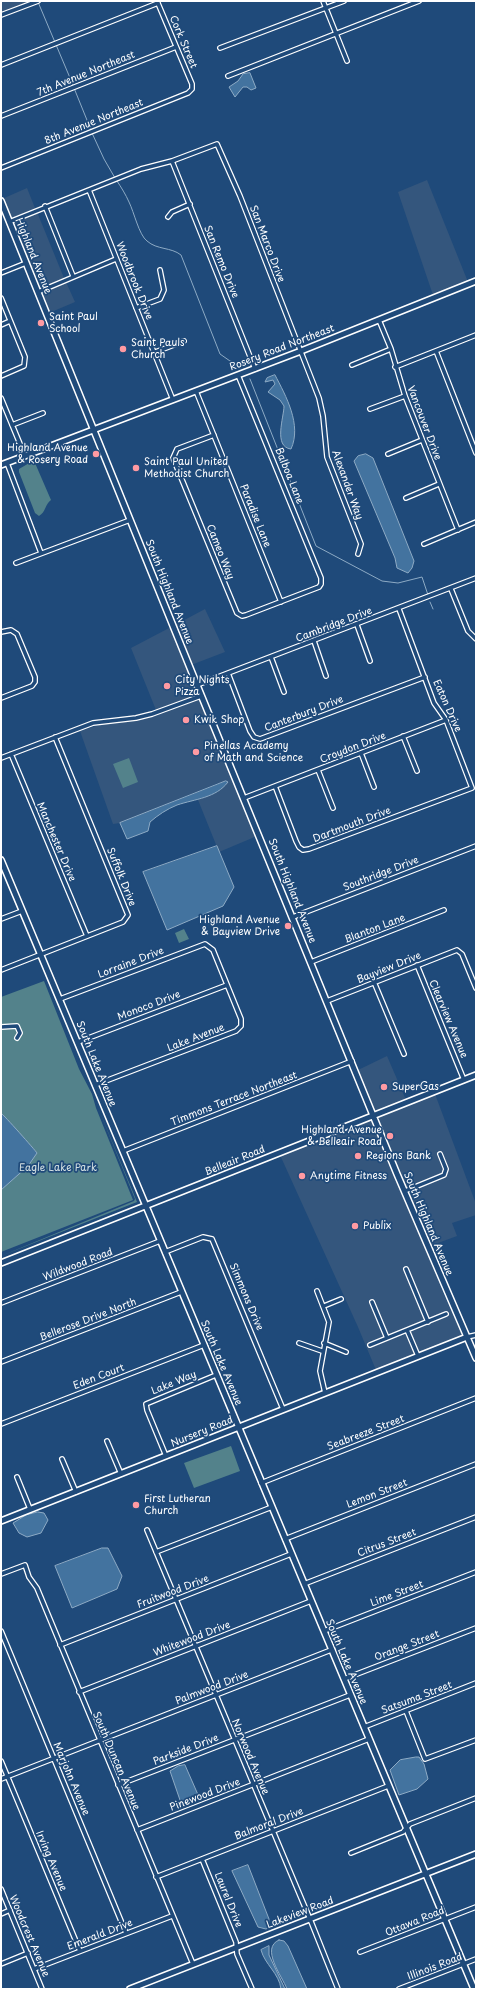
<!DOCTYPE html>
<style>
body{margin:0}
#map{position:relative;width:477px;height:1990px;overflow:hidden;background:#1f4a7a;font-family:"Playpen Sans",sans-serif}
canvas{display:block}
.frame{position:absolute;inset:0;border:2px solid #fff;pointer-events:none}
</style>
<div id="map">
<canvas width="477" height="1990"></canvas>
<div class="frame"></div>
</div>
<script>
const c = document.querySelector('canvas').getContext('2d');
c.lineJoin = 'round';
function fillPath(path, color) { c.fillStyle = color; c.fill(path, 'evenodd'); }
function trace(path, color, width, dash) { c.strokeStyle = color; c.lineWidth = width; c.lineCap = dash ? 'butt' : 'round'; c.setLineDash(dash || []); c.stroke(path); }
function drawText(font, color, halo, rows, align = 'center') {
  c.font = font + ' "Playpen Sans",sans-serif'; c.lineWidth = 3.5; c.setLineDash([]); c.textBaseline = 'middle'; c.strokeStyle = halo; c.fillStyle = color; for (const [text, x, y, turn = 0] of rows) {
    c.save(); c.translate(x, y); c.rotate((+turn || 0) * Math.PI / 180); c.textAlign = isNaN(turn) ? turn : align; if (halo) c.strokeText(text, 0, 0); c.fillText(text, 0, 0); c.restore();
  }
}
const built = new Path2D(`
 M1 1H31L1 13Z
 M427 180 468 282 433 295 398 192Z
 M27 188 35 208 10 219 2 199Z
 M37 212 64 278 39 289 12 223Z
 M66 282 75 302 49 313 40 293Z
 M205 609 225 652 191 665 175 625Z
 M171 627 199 695 156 710 131 648Z
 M200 699 257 836 219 852 198 800 216 792 228 782 218 783 120 823 113 824 80 731 106 723 137 721 153 717Z
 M387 1056 406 1100 375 1113 358 1070Z
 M435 1094 476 1204V1215L452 1223 457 1236 430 1246 408 1193 442 1179 447 1174 448 1169 441 1151 437 1152 444 1169 442 1173 406 1188 377 1117Z
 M373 1118 444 1295 463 1336 419 1353 410 1332 449 1316 447 1312 429 1319 407 1266 404 1268 425 1321 389 1336 373 1300 370 1301 385 1337 371 1343 372 1347 406 1334 415 1355 376 1370 358 1327 280 1155Z`);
const green = new Path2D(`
 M31 462 35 463 51 500C45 504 46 512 39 516L35 513 19 472V469Z
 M129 758 138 782 123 788 113 764Z
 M184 929 189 939 179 943 175 933Z
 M44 981 79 1069 92 1094 96 1108 133 1200 1 1252V997Z
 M97 1105 137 1202 1 1256 134 1201 135 1199Z
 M231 1446 240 1471 194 1488 184 1463Z`);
const water = new Path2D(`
 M250 73 256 88 251 90 247 87H243L235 97 229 87 238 81 243 74Z
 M275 375C286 396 302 425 291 449 273 447 284 417 284 406L280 400 268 392 275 384 273 380 265 382 267 378Z
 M366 454 373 458 414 561 412 568 408 573 397 568 395 558 354 461 358 456Z
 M226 781 228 782C216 798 195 799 177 805 167 809 158 815 150 822L148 831 127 839 120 823Z
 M217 846 234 887 223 906 167 930 143 872Z
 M1 1113C4 1115 35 1150 37 1153L28 1166 1 1190Z
 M38 1512 44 1513 48 1520 41 1533 27 1537 19 1533 13 1523 26 1515Z
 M102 1548H108L122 1576 117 1589 72 1608 55 1566Z
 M416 1757H419L424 1764 428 1779 417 1789 399 1795 390 1770 400 1760Z
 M185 1765 199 1797 195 1801 182 1806 170 1771 178 1766Z
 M248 1865 269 1919 268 1928 266 1929 258 1927 232 1871Z
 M279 1940 284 1941 288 1946 307 1989H287C282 1976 260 1948 279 1940Z
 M269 1946V1955L285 1989H281C279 1973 265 1965 261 1950Z`);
const stream = new Path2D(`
 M38 2 73 85
 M74 88 91 130
 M92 133 104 159 115 178
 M117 181C121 187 126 195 129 202 134 212 139 235 147 241 157 250 171 247 181 255L220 354 230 361 245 365
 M250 379 316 546 382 581 398 583 422 577 428 595
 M430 602 433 609`);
const street = new Path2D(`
 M323 1 347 61
 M1 15 38 1
 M220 48 344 1
 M1 65 158 3
 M228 76 419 1
 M1 116 176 47
 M172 161 255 369
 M1 168 188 93 192 89V84L157 1
 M89 190 173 400
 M45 206 73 276
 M168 217 172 212 190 204
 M9 222 141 169 172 161 217 144 240 196 319 398 323 416 327 457 361 544 358 554
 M1 273 26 263
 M38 292 116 259
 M1 298 25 357 24 366 1 376
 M136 308 160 299 164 290 160 270
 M379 320 391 349 405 396 458 530
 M1 325 10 321
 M436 351 476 453
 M153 353 184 341
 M352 365 391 349
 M395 367 476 335
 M196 391 281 602
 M1 398 25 456
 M370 409 405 396
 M12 425 43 413
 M214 435 177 449 173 458 237 613 242 616 246 615 319 587 321 584V578L238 375
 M388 454 422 440
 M7 463 41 553
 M406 498 439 484
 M424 544 476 522
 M16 563 130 520
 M451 589 468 631 476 639
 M357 625 370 661
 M1 632 11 630 17 634 35 677V682L32 686 1 698
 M314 641 326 676
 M271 657 284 692
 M228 673 250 731 254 737 260 739 425 677
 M197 685 476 578
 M403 736 417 771
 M361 753 374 787
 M11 754 87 936
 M1 758 93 723 136 718 152 714 201 696
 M318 770 333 808
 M275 786 296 841 299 847 303 850 309 849 472 788 446 720 434 703 399 609
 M244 798 446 720
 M293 917 476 846
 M1 919 22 911
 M311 962 444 910
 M417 965 464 1080
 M1 970 123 922 128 915 55 737
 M374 982 404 1054
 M60 999 205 944 213 950 241 1019V1026L236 1031 95 1085
 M327 1001 457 950 462 954 476 988
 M1 1027 17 1026 20 1033 17 1038
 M78 1042 227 985
 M123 1151 352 1061
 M405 1191 444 1175 446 1169 440 1154
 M165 1252 203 1237 212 1239 283 1409
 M406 1269 428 1322
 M317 1291 329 1322 320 1371 325 1393
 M372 1302 387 1338
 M1 1303 160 1241
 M324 1306 341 1299
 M407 1330 418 1356
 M467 1337 476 1335
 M299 1343 322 1351
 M324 1343 346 1352
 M370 1345 446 1314
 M1 1362 181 1292
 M1 1424 204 1345
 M107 1441 121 1474
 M166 1456 147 1410 146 1404 216 1375
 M62 1459 76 1492
 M17 1477 30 1509
 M261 1483 476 1398
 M147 1530 312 1924 338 1989
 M285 1539 476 1464
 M156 1552 272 1507
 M1 1574 25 1565 29 1577 37 1588 193 1964
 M304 1584 476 1517
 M1 1631 126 1933
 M324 1631 476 1572
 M60 1645 291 1554
 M344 1679 476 1628
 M79 1692 311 1601
 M406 1711 425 1759 476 1740
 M364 1727 476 1683
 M1 1761 80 1951
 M1 1779 331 1650
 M118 1785 350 1695
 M137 1830 369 1739
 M351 1853 403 1832 410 1824 476 1798
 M202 1859 236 1942 237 1954 252 1989
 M156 1877 388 1786
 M1 1889 42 1989
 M1 1914 10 1910
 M360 1952 476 1907
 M1 1964 28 1953
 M34 1969 172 1916
 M399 1989 476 1959`);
const secondary = new Path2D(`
 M1 201 197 685 397 1174 476 1358
 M1 465 301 351 476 281
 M1 860 474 1989
 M1 1263 476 1075
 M1 1521 467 1337
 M130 1989 476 1854`);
const markers = [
 [41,323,4,"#ff9aa2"],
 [123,349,4,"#ff9aa2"],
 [96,454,4,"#ff9aa2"],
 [136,468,4,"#ff9aa2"],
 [167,686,4,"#ff9aa2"],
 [186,720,4,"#ff9aa2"],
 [196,752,4,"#ff9aa2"],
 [288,926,4,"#ff9aa2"],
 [384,1087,4,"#ff9aa2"],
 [390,1136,4,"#ff9aa2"],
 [358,1156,4,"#ff9aa2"],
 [302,1176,4,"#ff9aa2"],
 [355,1226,4,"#ff9aa2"],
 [136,1505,4,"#ff9aa2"]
];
const streetNames = [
 ["Cork Street",183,42,67],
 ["7th Avenue Northeast",86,74,-22],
 ["8th Avenue Northeast",94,122,-22],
 ["San Marco Drive",267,244,69],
 ["Highland Avenue",33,256,68],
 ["San Remo Drive",221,262,68],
 ["Woodbrook Drive",134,281,68],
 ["Rosery Road Northeast",282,348,-21],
 ["Vancouver Drive",424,423,69],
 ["Balboa Lane",289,476,68],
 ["Alexander Way",347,485,70],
 ["Paradise Lane",255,516,68],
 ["Cameo Way",220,552,68],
 ["South Highland Avenue",169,592,68],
 ["Cambridge Drive",334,625,-21],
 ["Eaton Drive",447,706,66],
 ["Canterbury Drive",304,714,-21],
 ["Croydon Drive",353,748,-21],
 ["Dartmouth Drive",352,825,-21],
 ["Manchester Drive",56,842,67],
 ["Southridge Drive",381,874,-21],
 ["Suffolk Drive",121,877,68],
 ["South Highland Avenue",292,891,68],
 ["Blanton Lane",375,929,-21],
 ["Lorraine Drive",131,963,-21],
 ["Bayview Drive",389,968,-22],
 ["Monoco Drive",149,1006,-21],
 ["Clearview Avenue",448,1019,67],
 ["Lake Avenue",196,1038,-21],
 ["South Lake Avenue",96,1064,68],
 ["Timmons Terrace Northeast",234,1099,-21],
 ["Belleair Road",235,1161,-22],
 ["South Highland Avenue",428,1224,67],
 ["Wildwood Road",78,1265,-21],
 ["Simmons Drive",246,1297,67],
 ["Bellerose Drive North",88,1320,-21],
 ["South Lake Avenue",221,1363,67],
 ["Eden Court",99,1377,-21],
 ["Lake Way",174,1383,-22],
 ["Nursery Road",202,1432,-22],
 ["Seabreeze Street",366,1433,-21],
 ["Lemon Street",377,1494,-21],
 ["Citrus Street",387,1543,-21],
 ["Fruitwood Drive",173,1592,-21],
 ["Lime Street",397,1594,-21],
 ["Whitewood Drive",192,1639,-21],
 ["Orange Street",407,1646,-21],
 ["South Lake Avenue",346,1662,67],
 ["Palmwood Drive",212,1688,-21],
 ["Satsuma Street",417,1698,-21],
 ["Parkside Drive",186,1750,-21],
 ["Norwood Avenue",250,1757,67],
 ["South Duncan Avenue",116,1761,67],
 ["Marjohn Avenue",71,1779,67],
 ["Pinewood Drive",205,1795,-21],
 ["Balmoral Drive",269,1824,-21],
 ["Irving Avenue",51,1861,67],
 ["Laurel Drive",228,1900,68],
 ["Lakeview Road",300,1913,-21],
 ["Ottawa Road",415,1922,-22],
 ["Emerald Drive",100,1935,-21],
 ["Woodcrest Avenue",29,1936,67],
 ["Illinois Road",435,1967,-21]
];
const poiNames = [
 ["Saint Paul",49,317],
 ["School",49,329],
 ["Saint Pauls",131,343],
 ["Church",131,355],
 ["Highland Avenue",88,448,"right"],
 ["& Rosery Road",88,460,"right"],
 ["Saint Paul United",144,462],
 ["Methodist Church",144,474],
 ["City Nights",175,680],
 ["Pizza",175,692],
 ["Kwik Shop",194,720],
 ["Pinellas Academy",204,746],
 ["of Math and Science",204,758],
 ["Highland Avenue",280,920,"right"],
 ["& Bayview Drive",280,932,"right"],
 ["SuperGas",392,1087],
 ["Highland Avenue",382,1130,"right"],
 ["& Belleair Road",382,1142,"right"],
 ["Regions Bank",366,1156],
 ["Anytime Fitness",310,1176],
 ["Publix",363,1226],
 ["First Lutheran",144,1499],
 ["Church",144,1511]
];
const parkNames = [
 ["Eagle Lake Park",58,1168]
];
fillPath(built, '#34567d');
fillPath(green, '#53828b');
fillPath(water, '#43739f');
trace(water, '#8eabc5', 1);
trace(stream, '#8eabc5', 1);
trace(street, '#fff', 6);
trace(secondary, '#fff', 8);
trace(street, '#1f4a7a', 3.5);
trace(secondary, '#1f4a7a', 5);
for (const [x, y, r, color] of markers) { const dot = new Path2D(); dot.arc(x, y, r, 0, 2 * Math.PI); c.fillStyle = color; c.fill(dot); trace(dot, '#1f4a7a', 1.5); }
drawText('10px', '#fff', '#1f4a7a', streetNames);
drawText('10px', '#fff', '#1f4a7a', poiNames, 'left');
drawText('10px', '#d4e0e2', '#1f4a7a', parkNames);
</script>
